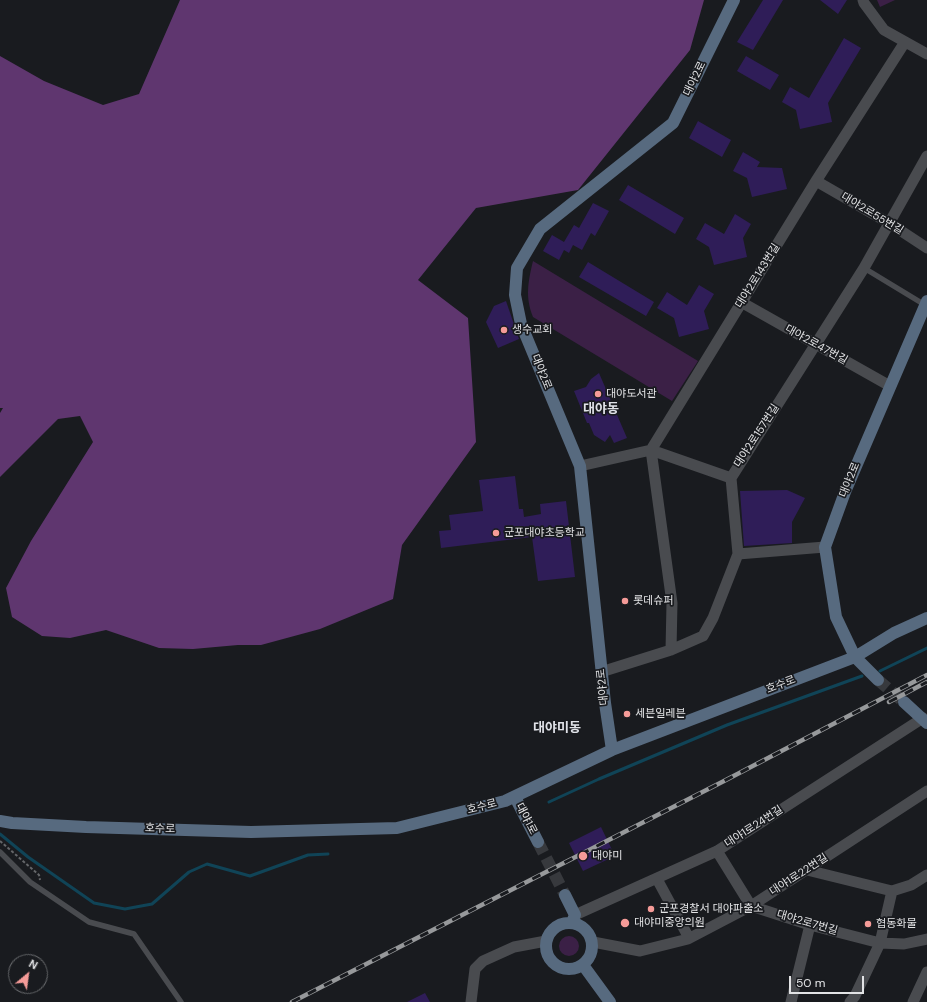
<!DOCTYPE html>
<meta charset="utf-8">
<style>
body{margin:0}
#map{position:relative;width:927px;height:1002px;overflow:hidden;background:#191b1f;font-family:"DM Sans",sans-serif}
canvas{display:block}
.north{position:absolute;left:8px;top:954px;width:40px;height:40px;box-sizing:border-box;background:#191b1f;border:1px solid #696b6e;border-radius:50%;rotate:29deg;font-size:11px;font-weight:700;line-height:16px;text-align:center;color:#e2e3e5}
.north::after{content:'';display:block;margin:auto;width:14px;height:18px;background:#f59b98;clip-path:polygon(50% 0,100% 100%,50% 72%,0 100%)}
.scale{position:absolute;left:789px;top:976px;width:75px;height:18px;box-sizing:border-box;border:2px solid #e2e3e5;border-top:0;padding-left:5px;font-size:12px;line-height:14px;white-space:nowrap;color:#e2e3e5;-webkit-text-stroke:3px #191b1f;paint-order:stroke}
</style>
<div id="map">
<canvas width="927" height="1002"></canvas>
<div class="north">N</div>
<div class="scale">50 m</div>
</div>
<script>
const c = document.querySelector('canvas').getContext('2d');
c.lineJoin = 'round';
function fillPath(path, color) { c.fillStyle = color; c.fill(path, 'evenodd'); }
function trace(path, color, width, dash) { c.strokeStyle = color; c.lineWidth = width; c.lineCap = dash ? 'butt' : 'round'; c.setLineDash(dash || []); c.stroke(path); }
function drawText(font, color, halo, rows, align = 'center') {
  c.font = font + ' "DM Sans","Noto Sans KR",sans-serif'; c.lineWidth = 3.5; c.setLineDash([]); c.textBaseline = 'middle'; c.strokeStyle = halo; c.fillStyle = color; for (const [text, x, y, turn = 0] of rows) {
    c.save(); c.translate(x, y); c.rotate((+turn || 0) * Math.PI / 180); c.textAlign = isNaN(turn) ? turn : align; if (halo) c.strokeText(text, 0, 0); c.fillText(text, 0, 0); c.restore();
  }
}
const green = new Path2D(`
 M877 0H895L880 7Z
 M533 261 698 361 672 401 533 317C525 297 528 282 533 261Z
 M559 946a10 10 0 1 1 20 0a10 10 0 1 1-20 0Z`);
const forest = new Path2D(`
 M180 0H704L690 50 578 190 476 208 418 280 468 318 476 442 402 545 393 599 320 629 261 645H238L193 649 159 648 106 630 70 638 42 636 12 617 6 588 31 541 93 442 80 416 58 419 0 477V413L3 408H0V56L44 81 103 105 139 94Z`);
const stream = new Path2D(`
 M880 671 927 648
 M549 802 599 779 727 725 862 676
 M0 834 28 857 94 903 125 909 152 904 189 872 207 864 250 876 308 855 328 854`);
const building = new Path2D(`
 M763 0H783L753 50 737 42Z
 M820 0H847L838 14Z
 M844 38 861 48 828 103 832 122 800 129 796 110 782 102 790 87 809 98Z
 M746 56 779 75 770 90 737 71Z
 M698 121 731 140 722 157 689 138Z
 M743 152 760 162 757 167 782 168 787 189 752 197 747 178 733 171Z
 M628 185 684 218 675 234 619 200Z
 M593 203 609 211 595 236 591 233 582 250 573 245 569 253 564 250 559 260 543 251 552 235 564 242 574 225 579 228Z
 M735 214 751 224 743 238 747 257 714 265 709 247 696 239 705 223 724 234Z
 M588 262 654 302 646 316 579 277Z
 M699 285 714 294 704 311 709 329 679 337 674 318 657 308 667 292 687 305Z
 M506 301 519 339 498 348 486 322 494 306Z
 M599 373 627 438 614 443 610 435 605 442 594 435 589 423H587L574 391 586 387 591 379Z
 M515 476 519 509H523L524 517 541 514 540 504 566 501 575 577 538 581 532 537 441 548 439 531 451 530 449 515 483 511 479 480Z
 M787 490 805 498 792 522V543L744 546 740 491Z
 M601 827 615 856 583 871 569 843Z
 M425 993 430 1002H407Z`);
const secondaryTunnel = new Path2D(`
 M878 680 904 702
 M538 842 565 895`);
const path = new Path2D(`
 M0 841 39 875 40 880`);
const lane = new Path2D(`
 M864 268 925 305
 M0 852 30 882 89 922 134 934 181 1002`);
const street = new Path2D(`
 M863 0 864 3 884 30 927 54
 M816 181 889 223 927 248
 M741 302 890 386
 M580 466 651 450 816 181 905 42
 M738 554 825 547
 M671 650 672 603 651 450 731 478
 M601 672 671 650 703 636 713 618 738 554 731 478 864 268 927 156
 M717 851 751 906 810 925 880 943 904 944 927 939
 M807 870 892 891 911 885 927 875
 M657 879 689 938
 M575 915 717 851 923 718
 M593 942 640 951 688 939 751 906 927 791
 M471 1002 475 969 483 961 514 947 546 941
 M791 1002 810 925
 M850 1002 855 996 880 943 892 891
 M913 1002 927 972`);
const secondary = new Path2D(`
 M878 680 855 657 836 617 825 547 845 492 927 301
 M904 702 927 723
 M612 750 605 703 580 466 521 324 515 295 517 268 540 229 673 123 734 0
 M515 797 538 842
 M0 821 12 823 86 827 251 832 397 828 505 801 612 750 855 657 894 633 927 618
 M565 895 575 915 572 922
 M546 946a23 23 0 1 1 46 0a23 23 0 1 1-46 0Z
 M583 965 610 1002`);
const rail = new Path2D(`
 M889 702 927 682
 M292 1002 724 781 927 675`);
const markers = [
 [504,330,4,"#f59b98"],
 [598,394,4,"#f59b98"],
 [496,533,4,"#f59b98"],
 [625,601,4,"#f59b98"],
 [627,714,4,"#f59b98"],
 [583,856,5,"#f59b98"],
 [651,909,4,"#f59b98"],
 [625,923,5,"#f59b98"],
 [868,924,4,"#f59b98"]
];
const streetNames = [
 ["대야2로",695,79,-64],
 ["대야2로55번길",872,214,31],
 ["대야2로143번길",758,276,-58],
 ["대야2로47번길",816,345,29],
 ["대야2로",541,372,68],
 ["대야2로157번길",757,436,-57],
 ["대야2로",850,480,-68],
 ["호수로",781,685,-21],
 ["대야2로",603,687,-96],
 ["호수로",482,807,-14],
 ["대야1로",526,819,63],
 ["대야1로24번길",754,827,-33],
 ["호수로",160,829,2],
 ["대야1로22번길",799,875,-33],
 ["대야2로7번길",807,923,16]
];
const poiNames = [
 ["생수교회",512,330],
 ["대야도서관",606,394],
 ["군포대야초등학교",504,533],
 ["롯데슈퍼",633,601],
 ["세븐일레븐",635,714],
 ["대야미",592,856],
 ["군포경찰서 대야파출소",659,909],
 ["대야미중앙의원",634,923],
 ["협동화물",876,924]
];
const quarterNames = [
 ["대야동",601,410],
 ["대야미동",557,729]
];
fillPath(green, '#3b2046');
fillPath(forest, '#5f366f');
trace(stream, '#104457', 3);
fillPath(building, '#2f1d58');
trace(secondaryTunnel, '#37393d', 12, [12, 6]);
trace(path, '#646669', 2, [3, 2]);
trace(lane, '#494b4f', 5.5);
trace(street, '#494b4f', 11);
trace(secondary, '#576a7f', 12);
trace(rail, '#97999b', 4.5);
trace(rail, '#191b1f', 3, [9]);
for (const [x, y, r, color] of markers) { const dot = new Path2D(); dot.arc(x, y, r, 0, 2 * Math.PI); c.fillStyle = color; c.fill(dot); trace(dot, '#191b1f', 1.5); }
drawText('11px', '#e2e3e5', '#191b1f', streetNames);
drawText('11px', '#e2e3e5', '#191b1f', poiNames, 'left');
drawText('bold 13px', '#e0e2e8', '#191b1f', quarterNames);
</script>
